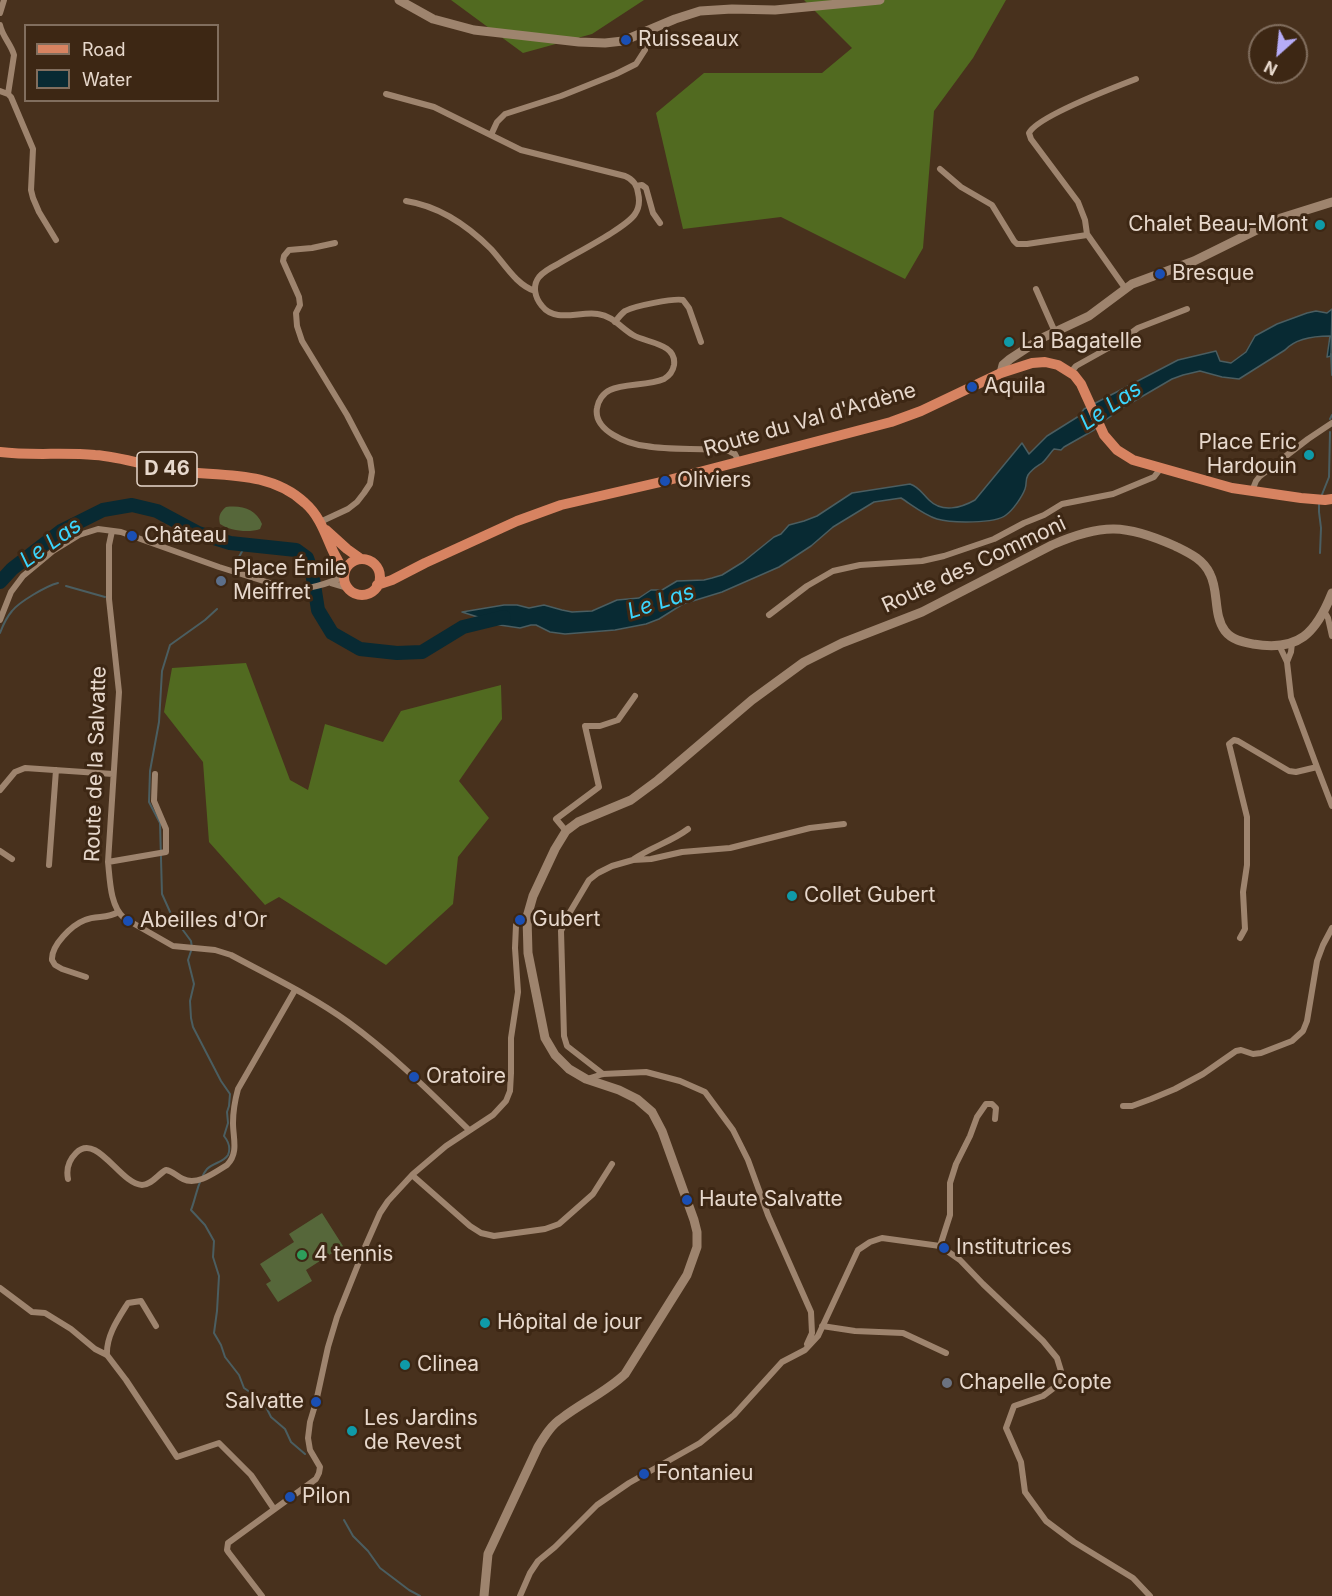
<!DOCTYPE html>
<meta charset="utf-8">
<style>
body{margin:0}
#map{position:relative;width:1332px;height:1596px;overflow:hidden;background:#48311d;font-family:Inter,sans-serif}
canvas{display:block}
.legend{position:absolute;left:24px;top:24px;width:195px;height:78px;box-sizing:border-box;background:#3d2714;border:2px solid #816e5e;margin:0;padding:8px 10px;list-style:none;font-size:18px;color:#e7d8cc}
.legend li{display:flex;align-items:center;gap:12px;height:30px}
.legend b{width:30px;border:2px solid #816e5e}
.north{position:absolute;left:1248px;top:24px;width:60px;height:60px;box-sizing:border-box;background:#3d2714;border:2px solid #816e5e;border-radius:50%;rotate:207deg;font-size:16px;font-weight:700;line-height:24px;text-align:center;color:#e7d8cc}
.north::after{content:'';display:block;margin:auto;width:21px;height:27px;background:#b6acf8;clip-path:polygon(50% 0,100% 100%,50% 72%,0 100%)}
</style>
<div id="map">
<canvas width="1332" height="1596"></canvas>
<ul class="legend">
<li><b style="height:8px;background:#d78361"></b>Road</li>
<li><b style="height:16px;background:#082a33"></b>Water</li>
</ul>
<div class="north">N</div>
</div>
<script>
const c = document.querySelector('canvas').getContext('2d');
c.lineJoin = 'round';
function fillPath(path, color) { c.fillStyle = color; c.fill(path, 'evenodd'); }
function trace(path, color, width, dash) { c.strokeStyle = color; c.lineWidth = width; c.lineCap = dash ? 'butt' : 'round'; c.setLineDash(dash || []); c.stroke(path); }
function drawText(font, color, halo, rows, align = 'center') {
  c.font = font + ' Inter,sans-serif'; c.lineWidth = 6; c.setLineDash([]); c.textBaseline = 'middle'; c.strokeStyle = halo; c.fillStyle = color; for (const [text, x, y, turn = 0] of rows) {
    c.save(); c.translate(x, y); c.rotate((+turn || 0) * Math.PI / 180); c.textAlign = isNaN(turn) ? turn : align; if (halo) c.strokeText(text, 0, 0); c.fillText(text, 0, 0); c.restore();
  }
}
const green = new Path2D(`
 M226 507C242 505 256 509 262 524L260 529C249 533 230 531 220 524 218 516 220 512 226 507Z
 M322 1213 343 1246 306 1270 312 1281 278 1302 266 1284 271 1281 260 1264 294 1242 289 1234Z`);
const forest = new Path2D(`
 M451 0H644L592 34 523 53Z
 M804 0H1006L973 58 934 111 923 248 905 279 781 217 683 229 656 113 704 73H822L852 48Z
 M246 663 290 780 308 790 325 724 383 742 401 711 501 685 502 719 459 781 489 818 458 857 453 904 386 965 279 897 265 905 209 842 203 762 164 712 172 668Z`);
const water = new Path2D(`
 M1332 309 1331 356 1327 357 1330 336C1314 336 1296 338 1285 350L1239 379 1222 377 1200 371 1183 375 1172 379 1124 407 1104 421 1094 430 1064 447 1061 450 1054 449C1050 453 1046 460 1042 463 1036 467 1032 469 1028 475 1025 480 1027 484 1025 489 1022 497 1013 510 1006 515 995 524 951 523 937 519 924 515 912 505 901 498L874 502 833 527 811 546 779 567 722 592 683 604 659 619 646 624 615 630 565 634 550 632 536 625H531L520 628 493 624 484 619 462 612 504 605H517L529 608 544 605 562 610 572 612 592 611 617 600 639 598 651 590H662L677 581 704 580 712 578 722 575 743 562 774 537 781 534 789 525 804 521 817 516 852 493 910 484C919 487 922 493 929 500 942 513 961 508 975 500L1022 443 1029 454 1047 436 1079 416 1084 409 1178 360 1216 351 1220 361 1231 363 1246 352 1255 336 1277 324 1307 313 1316 311 1327 313Z`);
const stream = new Path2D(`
 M1331 354 1332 375
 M1330 419 1332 415
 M1321 497 1329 477 1330 432
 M1319 503V512L1321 528 1320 553
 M233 568 246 544
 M66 586 105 597
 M217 609 205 620 170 645 162 671 159 722 150 771 149 802 160 823 162 894 171 914 191 941 192 948 188 960 194 984 190 1001 191 1018 193 1027 221 1081 230 1094 229 1106 227 1112 228 1123 224 1136C228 1141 231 1148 228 1155 224 1162 213 1163 207 1169 198 1179 196 1198 191 1210L205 1225 214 1241 213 1257 219 1276 217 1311 214 1333 221 1345 225 1357 239 1375 244 1388 263 1401 271 1417 285 1429 291 1442 305 1454
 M0 633C3 625 6 618 12 611 19 602 46 586 58 583
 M344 1520 353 1536 368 1551 380 1568 409 1590 420 1596`);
const river = new Path2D(`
 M0 582 12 569 61 531 103 510 132 505 157 511 198 533 230 543 296 550 307 558 312 572 318 610 332 633 360 649 397 653 422 652 463 627 504 617`);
const street = new Path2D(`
 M0 13 4 0
 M0 25C2 36 11 44 14 55L8 94
 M0 91 8 94 11 97 33 149 31 190 33 198 39 212 56 240
 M386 94 434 107 521 150 625 176C632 179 637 184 638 193 640 201 639 208 635 214 626 228 574 254 558 264 552 267 544 271 539 277 532 286 535 298 542 306 555 323 580 311 598 314 613 316 621 328 633 335 646 343 677 343 674 365 673 371 669 376 664 379 648 386 624 383 610 390 603 393 598 401 597 408 593 431 628 444 646 446 673 451 702 447 729 451L735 454 739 462
 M491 135 497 122 505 114 561 96 616 74 636 64 645 50 646 32
 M940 169 961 187 992 205 1014 241 1017 244H1027L1087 235
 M636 186 642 185 646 188 653 213 660 223
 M406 201C438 206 468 226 491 249 504 263 516 285 535 291
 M1125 288 1087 234 1085 220 1078 202 1031 139 1029 133C1037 117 1115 87 1136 79
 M1036 289 1055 332
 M615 322C618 318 621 314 625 311 634 306 674 298 683 300L689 308 701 342
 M1071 372 1076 366 1119 342 1138 328 1187 309
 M1252 491 1256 481 1260 476 1308 439 1332 423
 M320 522 348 509 357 502 364 493 370 484 372 472 370 459 347 415 302 341 297 326 296 313 300 305 299 297 283 261 284 256 289 250 312 248 335 243
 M112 531 109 545V599L119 692 108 862C110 880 110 906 124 918L173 946 215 950 231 955C270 976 312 996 348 1022 392 1054 430 1092 469 1130
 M331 583 348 588
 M1324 611 1328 618 1332 636
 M769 615 807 586 833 571 860 565 922 561 944 556 994 539 1024 523 1044 515 1062 504 1113 494 1154 477 1161 468
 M0 620 11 592 23 576 53 551 79 535 98 529 121 532 219 567 289 589C304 591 331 583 344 576
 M1279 645 1287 662 1291 652 1292 643
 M1317 767 1332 806
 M0 790 15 772 25 768 113 774
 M566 831 556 819 599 787 585 726H600L618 720 635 696
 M0 851 12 859
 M634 859C651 847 671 842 688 829
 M108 862 166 852V829L154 801 155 774
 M49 865 56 770
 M1240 938 1245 929 1243 892 1247 865V817L1229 744 1234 740 1238 741 1289 771 1296 772 1317 767 1291 697 1287 662
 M86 977 62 969 55 965 52 960C51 945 72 925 85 920 96 915 108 919 118 912
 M603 1074 567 1046 564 1036 561 931 570 912 589 880 598 873 612 866 633 860 651 859 682 852 730 848 810 828 844 824
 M587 1079 603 1074 646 1072 680 1081 705 1092 733 1130 748 1160 768 1215 811 1312 812 1333 807 1344
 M1123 1106H1132L1151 1099 1175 1089 1203 1074 1236 1051 1241 1050 1253 1054 1261 1053 1292 1041 1303 1031 1307 1021 1317 961 1323 945 1332 928
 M412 1175 470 1226 481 1233 494 1236 545 1229 559 1224 593 1194 612 1164
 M68 1179C66 1169 68 1161 76 1153 97 1132 120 1184 142 1185 152 1185 158 1174 166 1170 173 1171 176 1176 183 1179 197 1186 214 1173 227 1165 239 1153 233 1138 233 1123 233 1111 235 1100 238 1089L295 990
 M940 1246 950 1215V1183L956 1164 970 1136 977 1117 986 1104H992L996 1108 995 1119
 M0 1288 32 1312 45 1313 71 1329 95 1349 107 1355 126 1380 177 1457 219 1443 251 1475 274 1509
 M822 1326 855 1331 903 1333 946 1353
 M107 1355C106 1336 118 1319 128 1303L141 1301 156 1326
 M262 1596 229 1553 227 1550 228 1543 316 1479 319 1473 320 1467 310 1450 308 1438 310 1422 316 1402 328 1347 337 1317 365 1247 380 1213 388 1201 413 1174 446 1146 493 1115 506 1101 510 1091 511 1073V1038L518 992 515 948 516 925 520 920 527 917
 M520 1596 530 1573 538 1561 555 1547 597 1505 629 1483 700 1443 734 1415 782 1362 805 1350 818 1336 858 1250 870 1242 882 1238 940 1246 960 1260 983 1284 1043 1341 1057 1358 1061 1371 1059 1384 1043 1396 1014 1406 1006 1428 1021 1462 1025 1492 1046 1521 1074 1542 1133 1578 1150 1596`);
const secondary = new Path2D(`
 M399 0 433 19 474 30 579 42 605 43 623 41 675 19 700 11 732 9 775 10 880 0
 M1001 373 1003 365 1010 359 1042 338 1089 316 1132 284 1194 261 1281 218 1332 202
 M484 1596 488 1554 538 1447C544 1437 551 1425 562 1418 583 1402 606 1392 625 1374L687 1275 697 1247V1232L694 1220 662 1131 652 1112 637 1099 619 1090 586 1079 569 1069 555 1055 545 1038 528 953 527 917 533 896 555 849 566 831 578 822 631 800 658 780 752 700 804 662 842 643 922 612 1052 545C1102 523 1126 524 1175 546 1189 553 1203 559 1210 574 1219 591 1213 615 1225 631 1232 640 1243 642 1253 644 1299 652 1316 633 1332 593`);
const primary = new Path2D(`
 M0 452C32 456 63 452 95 455 126 457 154 469 185 472 227 476 272 472 305 503 319 515 325 533 332 549 336 558 341 565 344 574
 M326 530 347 549 361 559
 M344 577a18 18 0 1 1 36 0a18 18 0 1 1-36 0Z
 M377 585 392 580 425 563 517 521 561 505 665 481 891 422 921 411 1001 373 1032 363 1045 362 1058 365 1074 375 1081 384 1104 435 1117 450 1133 460 1232 488 1301 498 1325 500 1332 499`);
const markers = [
 [626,40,6,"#1a4fb4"],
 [1320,225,6,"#0f9aa8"],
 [1160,274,6,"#1a4fb4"],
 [1009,342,6,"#0f9aa8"],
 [972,387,6,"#1a4fb4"],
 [1309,455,6,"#0f9aa8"],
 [665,481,6,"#1a4fb4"],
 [132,536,6,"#1a4fb4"],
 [221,581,6,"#5c6f8a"],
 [792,896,6,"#0f9aa8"],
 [520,920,6,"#1a4fb4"],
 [128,921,6,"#1a4fb4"],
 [414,1077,6,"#1a4fb4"],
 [687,1200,6,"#1a4fb4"],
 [944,1248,6,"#1a4fb4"],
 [302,1255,6,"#2e9e5b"],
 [485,1323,6,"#0f9aa8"],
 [405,1365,6,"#0f9aa8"],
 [947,1383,6,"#6b7280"],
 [316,1402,6,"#1a4fb4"],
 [352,1431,6,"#0f9aa8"],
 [644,1474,6,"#1a4fb4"],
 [290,1497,6,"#1a4fb4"]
];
const shields = [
 [167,469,60]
];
const shieldNames = [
 ["D 46",167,469]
];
const poiNames = [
 ["Ruisseaux",638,40],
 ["Chalet Beau-Mont",1308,225,"right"],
 ["Bresque",1172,274],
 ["La Bagatelle",1021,342],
 ["Aquila",984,387],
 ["Place Eric",1297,443,"right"],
 ["Hardouin",1297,467,"right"],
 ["Oliviers",677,481],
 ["Château",144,536],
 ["Place Émile",233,569],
 ["Meiffret",233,593],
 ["Collet Gubert",804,896],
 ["Gubert",532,920],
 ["Abeilles d'Or",140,921],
 ["Oratoire",426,1077],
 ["Haute Salvatte",699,1200],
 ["Institutrices",956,1248],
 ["4 tennis",314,1255],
 ["Hôpital de jour",497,1323],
 ["Clinea",417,1365],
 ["Chapelle Copte",959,1383],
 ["Salvatte",304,1402,"right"],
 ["Les Jardins",364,1419],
 ["de Revest",364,1443],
 ["Fontanieu",656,1474],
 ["Pilon",302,1497]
];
const streetNames = [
 ["Route du Val d'Ardène",810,420,-16],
 ["Route des Commoni",974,565,-25],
 ["Route de la Salvatte",96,764,-88]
];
const waterNames = [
 ["Le Las",1111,406,-34],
 ["Le Las",51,543,-35],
 ["Le Las",661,602,-18]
];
fillPath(green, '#56673a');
fillPath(forest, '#516a20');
fillPath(water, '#082a33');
trace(water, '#4b5e61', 1.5);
trace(stream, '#4b5e61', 2);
trace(river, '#082a33', 14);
trace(street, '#9e846e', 6);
trace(secondary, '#9e846e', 9);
trace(primary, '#d78361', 10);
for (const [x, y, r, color] of markers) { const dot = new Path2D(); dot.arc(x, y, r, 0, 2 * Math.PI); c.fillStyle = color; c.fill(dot); trace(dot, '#3d2714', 2); }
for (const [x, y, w] of shields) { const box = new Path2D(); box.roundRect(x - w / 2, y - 17, w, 34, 4.5); c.fillStyle = '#3d2714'; c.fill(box); trace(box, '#e7d8cc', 1.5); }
drawText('bold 20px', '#e7d8cc', null, shieldNames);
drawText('21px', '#e7d8cc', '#3d2714', poiNames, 'left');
drawText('21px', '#e7d8cc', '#3d2714', streetNames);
drawText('italic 22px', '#3bd5fd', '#3d2714', waterNames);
</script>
